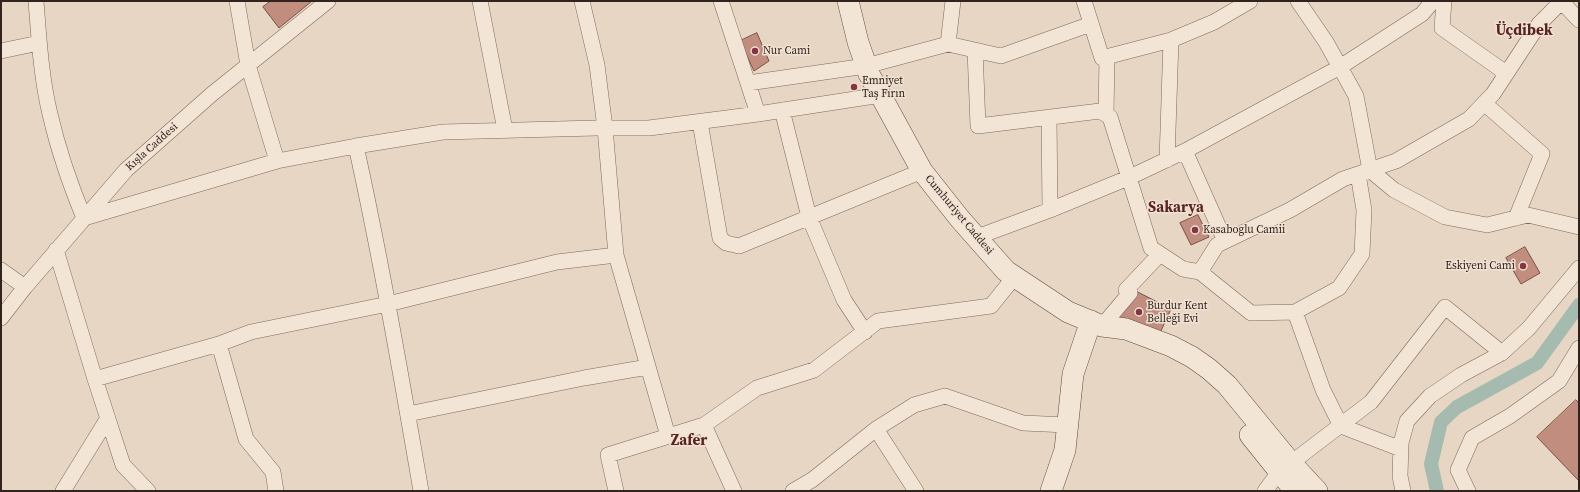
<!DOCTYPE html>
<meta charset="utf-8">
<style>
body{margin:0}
#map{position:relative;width:1580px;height:492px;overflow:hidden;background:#e7d6c3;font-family:"Source Serif 4",serif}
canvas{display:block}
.frame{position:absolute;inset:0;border:2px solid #31241e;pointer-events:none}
</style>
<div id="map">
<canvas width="1580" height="492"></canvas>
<div class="frame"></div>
</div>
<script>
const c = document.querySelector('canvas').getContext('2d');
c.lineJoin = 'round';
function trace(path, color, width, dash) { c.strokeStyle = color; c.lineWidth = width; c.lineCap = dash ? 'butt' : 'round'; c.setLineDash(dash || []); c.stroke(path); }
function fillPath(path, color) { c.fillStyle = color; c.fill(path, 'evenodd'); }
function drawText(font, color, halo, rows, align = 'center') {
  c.font = font + ' "Source Serif 4",serif'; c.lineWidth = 3; c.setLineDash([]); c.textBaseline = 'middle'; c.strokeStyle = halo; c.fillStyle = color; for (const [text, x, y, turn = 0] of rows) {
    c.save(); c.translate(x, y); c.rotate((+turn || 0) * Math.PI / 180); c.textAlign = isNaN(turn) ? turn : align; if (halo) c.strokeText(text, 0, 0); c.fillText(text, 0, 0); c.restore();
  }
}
const canal = new Path2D(`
 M1437 491 1431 464 1441 422 1457 407 1537 363 1579 305`);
const building = new Path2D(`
 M271 1H312L279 28 263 7Z
 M757 33 769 61 754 71 740 41Z
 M1198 215 1209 237 1191 245 1180 223Z
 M1525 247 1540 273 1521 284 1506 258Z
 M1128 287 1171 309 1160 333 1106 315Z
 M1576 400 1579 403V481L1537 437Z`);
const minor = new Path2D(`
 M36 1C39 38 41 77 50 114 58 149 70 184 84 218L277 161 356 146 443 132 596 128H649L758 114 881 95
 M237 1 248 65 277 161
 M480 1 505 130
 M582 1 597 65 605 128 616 255 668 436
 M721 1 758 114
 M1084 1 1102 58 1171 40 1214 22 1250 1
 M1298 1 1326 42 1356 96 1370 170 1394 190 1445 217 1487 225 1528 215 1579 227
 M1444 1 1442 28 1506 73
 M1561 1 1579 20
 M948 44 953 1
 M975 50 978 126 1100 111 1110 117 1151 248 1183 269 1200 272 1251 313 1295 312 1339 288 1362 254 1364 210 1358 174
 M1 51 39 43
 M748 83 866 66 948 44 1001 56 1091 24
 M1484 103 1542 154 1516 218
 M782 110 809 217 844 300 865 332
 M1106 114 1107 57
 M1049 118 1050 210
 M700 122 720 238 726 243 739 246 922 171
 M356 146C381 260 401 375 421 491
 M1185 151 1225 241
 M1167 160 1171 40
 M977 237 1050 210 1128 178 1185 151 1340 67 1422 14 1433 1
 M56 250 95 379 123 465 148 491
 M1 270 25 287
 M1200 272 1217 245 1290 210 1343 179 1396 161 1469 119 1493 94 1539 24 1562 1
 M1295 312 1323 390 1341 426 1401 449
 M1 318 25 287 126 170 212 94 328 1
 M1102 326 1130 293 1126 290 1160 254
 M219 344 246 439 273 472 276 491
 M95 379 219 344 251 332 388 304 557 262 616 255
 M408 414 584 378 648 367
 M704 425 757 388 814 370 878 321 991 306 1015 276
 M876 429 916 491
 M1291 463 1371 402 1445 307 1502 353
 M63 491 108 418
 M616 491 608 455 704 425 734 491
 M793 491 812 480 876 429 914 405 945 396 1023 423 1067 425
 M1265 491 1279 472
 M1403 491 1400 476 1401 443 1407 421 1430 396 1461 375 1502 353 1529 328 1579 268
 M1468 491 1458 470 1472 438 1510 416 1559 381 1579 348`);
const secondary = new Path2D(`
 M848 1 858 42 869 74 922 171 960 219 1006 271 1068 312 1102 326 1126 329 1171 346 1192 357 1209 369 1227 385 1291 463 1317 491
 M1250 435 1295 491
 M1051 491 1065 450 1073 374 1091 321`);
const markers = [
 [755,51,4,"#863444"],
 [854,87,4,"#863444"],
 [1195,230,4,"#863444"],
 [1523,266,4,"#863444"],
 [1139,312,4,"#863444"]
];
const poiNames = [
 ["Nur Cami",763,51],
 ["Emniyet",862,81],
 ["Taş Fırın",862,94],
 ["Kasaboglu Camii",1203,230],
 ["Eskiyeni Cami",1515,266,"right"],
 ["Burdur Kent",1147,306],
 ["Belleği Evi",1147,319]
];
const streetNames = [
 ["Kışla Caddesi",152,147,-42],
 ["Cumhuriyet Caddesi",959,215,50]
];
const districtNames = [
 ["Üçdibek",1524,31],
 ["Sakarya",1176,208],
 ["Zafer",689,441]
];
trace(canal, '#a5bbb0', 14);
fillPath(building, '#c18d7e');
trace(building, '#7b5045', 1);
trace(minor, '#7f685c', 16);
trace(secondary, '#614a3f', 22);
trace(minor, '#f3e5d5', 15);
trace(secondary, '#f3e5d5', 21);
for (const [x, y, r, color] of markers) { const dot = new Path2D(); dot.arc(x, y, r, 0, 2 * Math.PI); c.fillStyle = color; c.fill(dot); trace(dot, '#f0e1d2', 1.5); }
drawText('11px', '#31241e', '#f0e1d2', poiNames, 'left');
drawText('11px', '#31241e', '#f0e1d2', streetNames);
drawText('bold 15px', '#582423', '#f0e1d2', districtNames);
</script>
